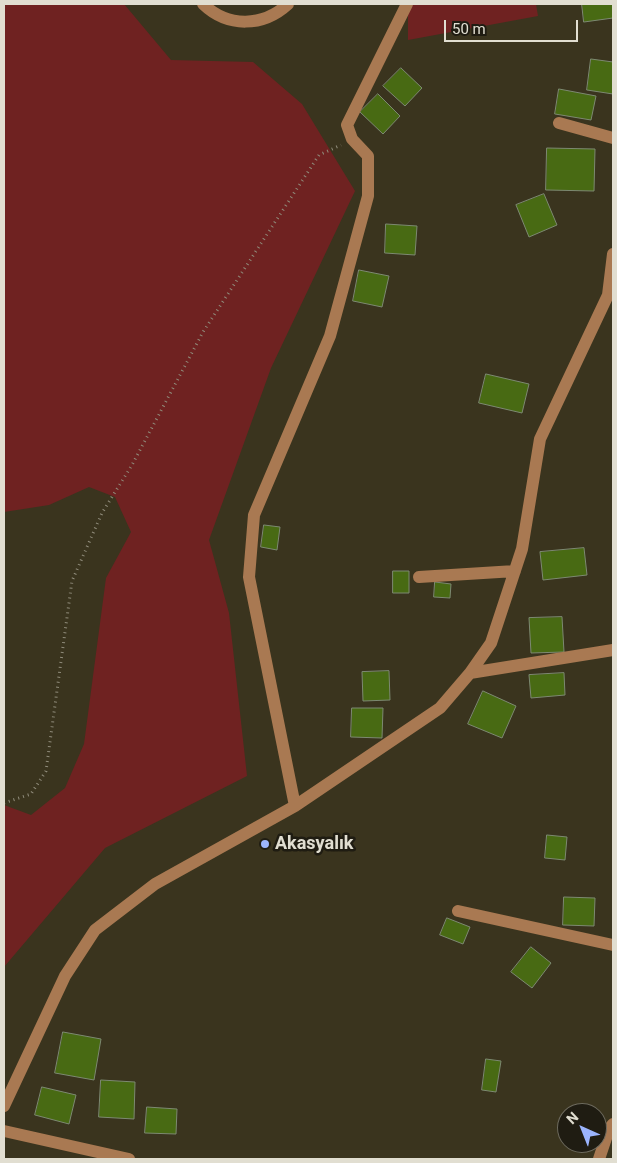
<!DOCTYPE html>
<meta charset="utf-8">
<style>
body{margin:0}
#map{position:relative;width:617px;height:1163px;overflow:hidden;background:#3a341e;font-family:Roboto,sans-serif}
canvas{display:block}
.frame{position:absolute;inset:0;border:5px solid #e1ded1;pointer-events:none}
.north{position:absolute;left:557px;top:1103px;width:50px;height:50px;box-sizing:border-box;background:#1f1c12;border:1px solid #6d6a5e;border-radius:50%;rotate:316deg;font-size:14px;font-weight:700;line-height:20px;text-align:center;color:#e1ded1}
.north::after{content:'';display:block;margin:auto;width:18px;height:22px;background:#9bb4fd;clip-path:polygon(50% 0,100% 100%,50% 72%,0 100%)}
.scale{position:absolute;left:444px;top:20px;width:134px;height:22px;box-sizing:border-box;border:2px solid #e1ded1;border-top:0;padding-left:6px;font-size:15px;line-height:18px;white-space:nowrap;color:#e1ded1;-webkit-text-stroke:4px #1f1c12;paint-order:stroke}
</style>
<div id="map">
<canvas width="617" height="1163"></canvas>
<div class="frame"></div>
<div class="north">N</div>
<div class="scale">50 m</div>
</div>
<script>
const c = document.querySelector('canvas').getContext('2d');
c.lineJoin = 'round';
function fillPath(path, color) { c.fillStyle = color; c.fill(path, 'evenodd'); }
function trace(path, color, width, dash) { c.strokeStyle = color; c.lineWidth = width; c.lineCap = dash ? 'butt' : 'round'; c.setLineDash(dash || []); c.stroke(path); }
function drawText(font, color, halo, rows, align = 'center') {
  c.font = font + ' Roboto,sans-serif'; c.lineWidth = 5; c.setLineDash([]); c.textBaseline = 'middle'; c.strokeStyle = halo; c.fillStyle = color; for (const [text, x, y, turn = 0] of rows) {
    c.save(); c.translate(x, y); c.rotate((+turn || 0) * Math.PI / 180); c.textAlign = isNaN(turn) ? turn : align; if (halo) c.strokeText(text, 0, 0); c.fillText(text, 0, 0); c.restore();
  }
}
const green = new Path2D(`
 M4 4H124L171 60 253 62 302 104 355 191 271 368 209 540 229 613 247 776 105 848 4 967V805L31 815 65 788 84 744 106 578 131 532 115 497 89 487 49 505 4 512Z
 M412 4H536L538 16 408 40V13Z`);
const building = new Path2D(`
 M582 4H613V18L584 22Z
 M591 59 613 62V94L587 90Z
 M401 68 422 88 405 106 383 86Z
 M559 89 596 96 591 120 555 114Z
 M378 94 400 116 383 134 360 112Z
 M547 148 595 149 594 191 546 190Z
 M544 194 557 225 529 237 516 205Z
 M386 224 417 226 415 255 385 253Z
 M359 270 389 276 382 307 353 301Z
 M486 374 529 384 522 413 479 403Z
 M264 525 280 527 277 550 261 547Z
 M584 548 587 575 543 580 540 552Z
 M393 571H409V593H393Z
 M435 582 451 584 450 598 434 597Z
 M562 617 564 652 531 653 529 618Z
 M389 671 390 700 363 701 362 672Z
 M564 673 565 695 531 698 529 675Z
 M483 691 516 706 502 738 468 724Z
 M352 708H383L382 738 351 737Z
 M547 835 567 837 565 860 545 858Z
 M564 897 595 898 594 926 563 925Z
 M447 918 470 927 463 944 440 935Z
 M531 947 551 963 532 988 511 972Z
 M63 1032 101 1039 94 1080 55 1073Z
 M486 1059 501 1061 496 1092 482 1090Z
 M101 1080 135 1082 134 1119 99 1117Z
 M42 1087 76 1095 69 1124 35 1115Z
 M147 1107 177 1109 176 1134 145 1133Z`);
const path = new Path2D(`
 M4 803 31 794 46 771 72 581 102 513 132 465 203 332 319 155 341 145`);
const minor = new Path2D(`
 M203 4C228 28 263 27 288 4
 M559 123 613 138
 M419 577 515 571
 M470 673 613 650
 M295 806 249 577 254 515 330 336 368 196V156L352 139 347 125 407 4
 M458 911 613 945
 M4 1106 65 976 95 930 155 884 295 806 440 708 470 673 491 643 522 549 540 439 608 295 613 254
 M4 1131 129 1159
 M599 1159 609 1129 613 1124`);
const markers = [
 [265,844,5,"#9bb4fd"]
];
const poiNames = [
 ["Akasyalık",275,844]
];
fillPath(green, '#6f2221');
fillPath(building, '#486a13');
trace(building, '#7d8972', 1);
trace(path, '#908c7b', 3, [1, 4]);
trace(minor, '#a97952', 12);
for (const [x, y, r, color] of markers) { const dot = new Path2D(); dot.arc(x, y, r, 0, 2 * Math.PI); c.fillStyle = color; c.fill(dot); trace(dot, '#1f1c12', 2); }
drawText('bold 18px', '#e1ded1', '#1f1c12', poiNames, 'left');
</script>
